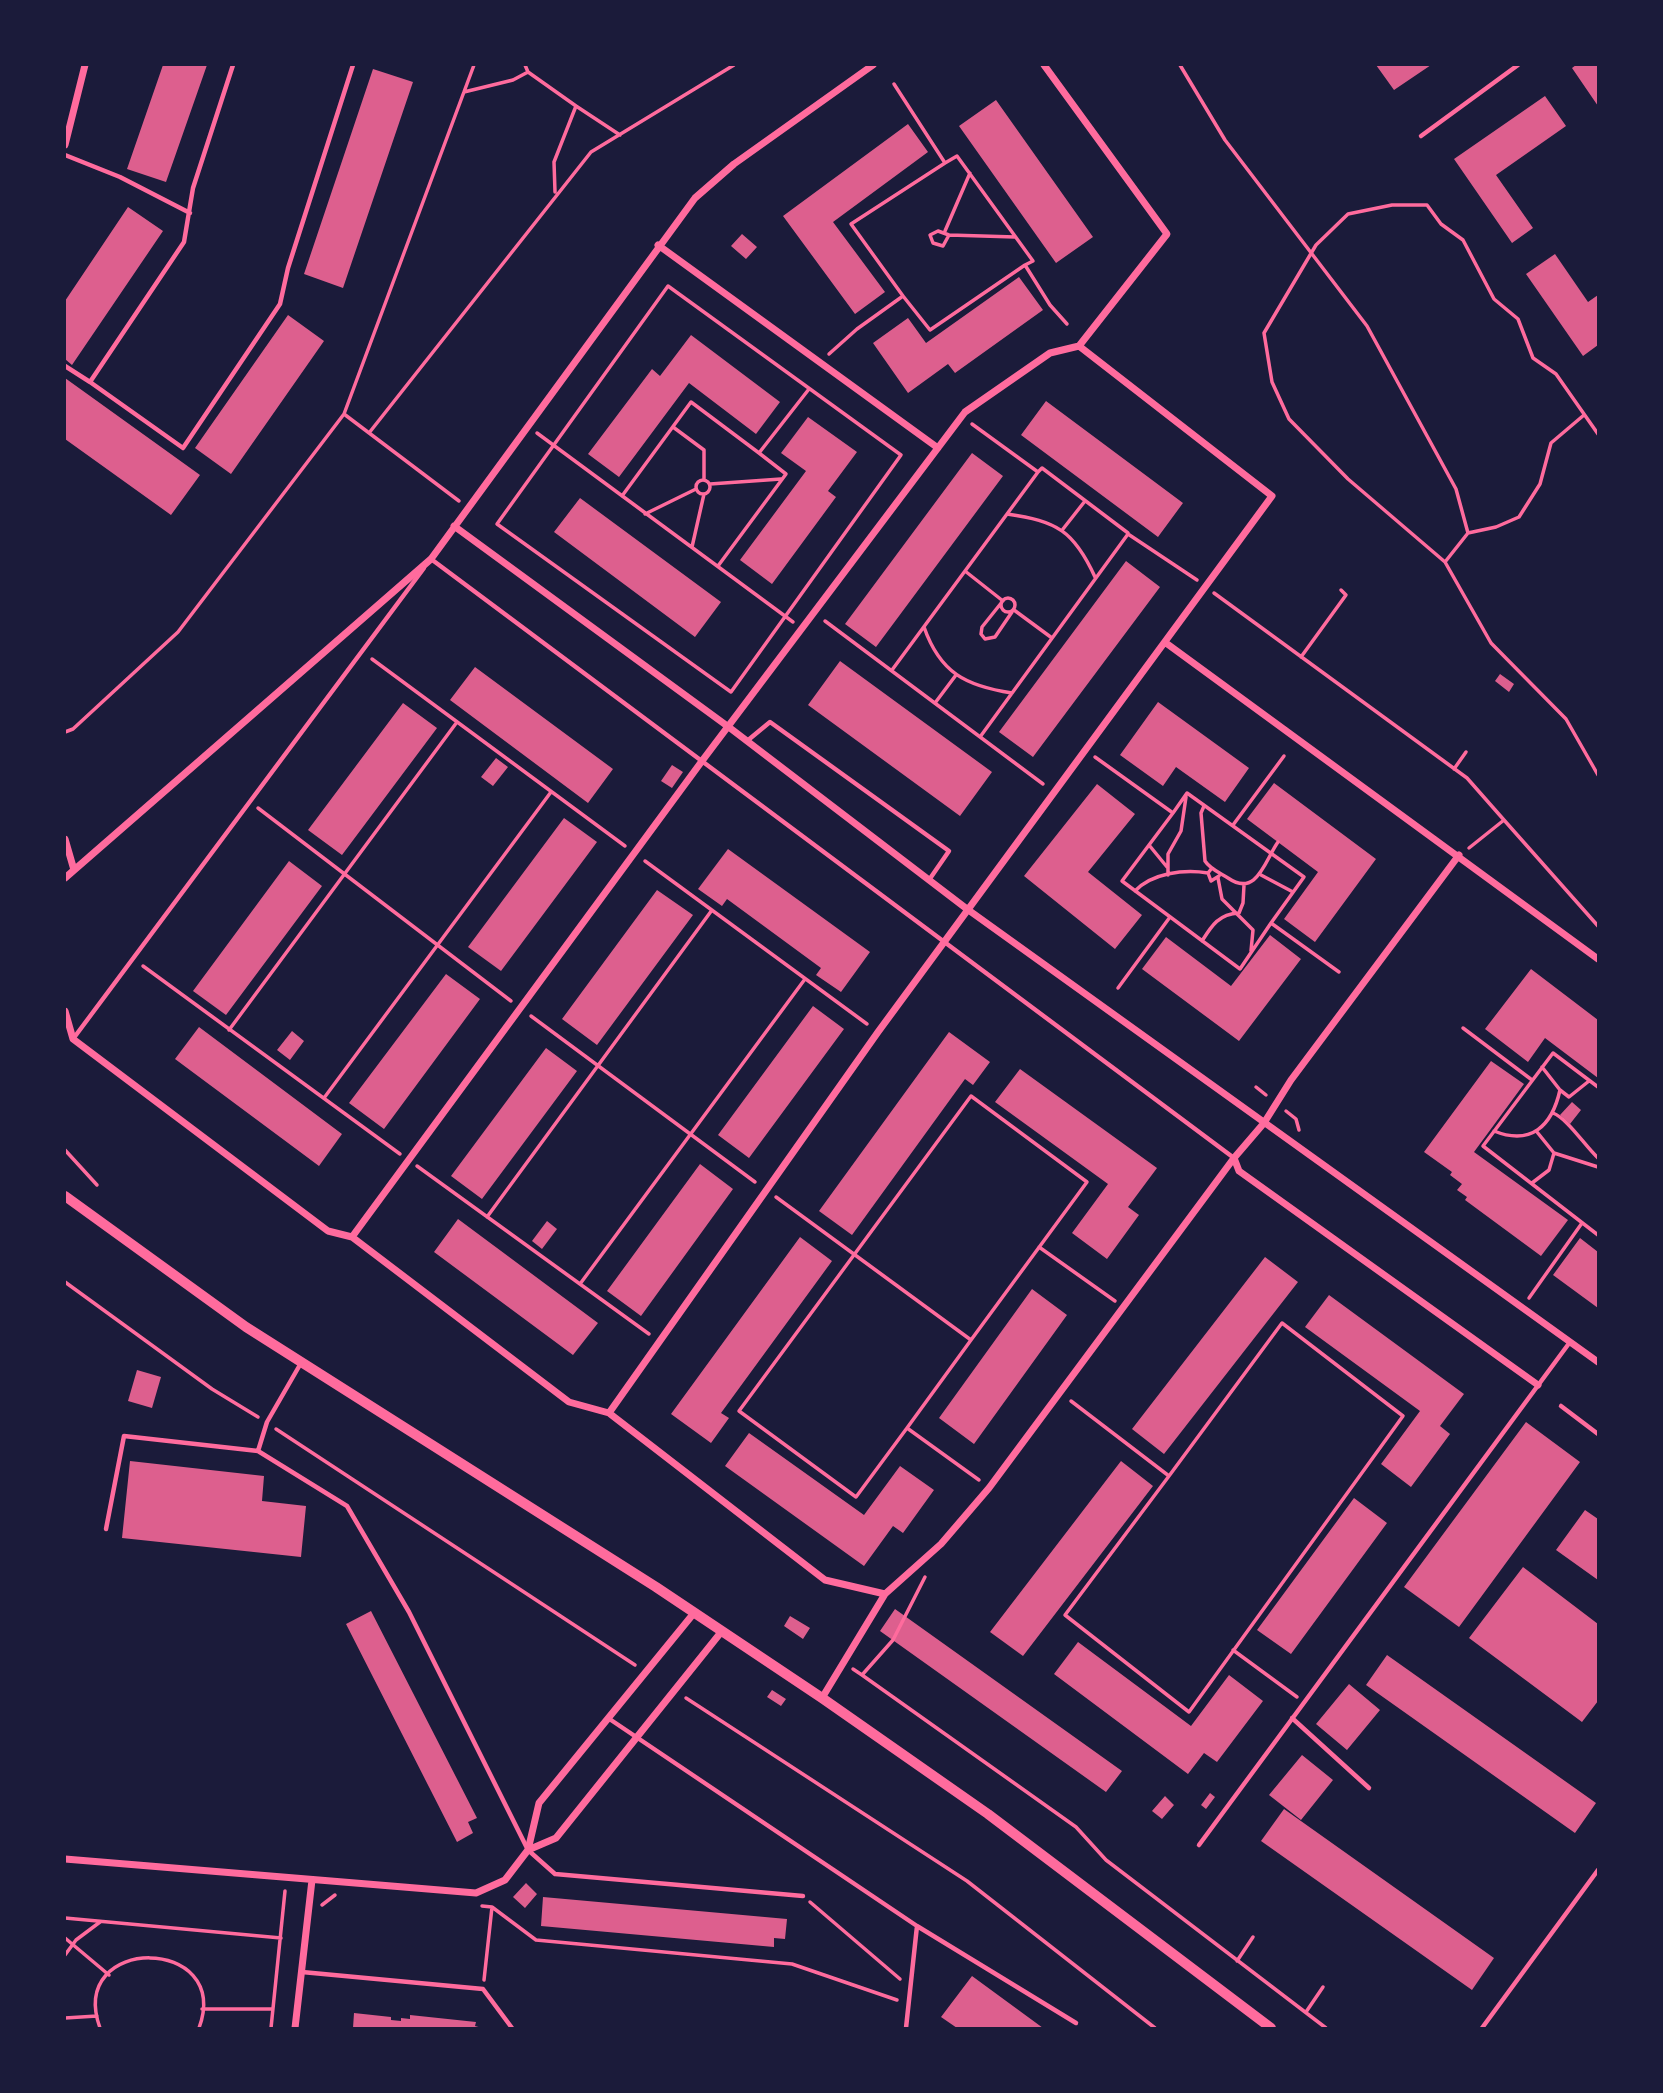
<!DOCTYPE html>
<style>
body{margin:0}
#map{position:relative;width:1663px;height:2093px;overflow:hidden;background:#1b1b3a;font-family:Lato,sans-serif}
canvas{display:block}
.frame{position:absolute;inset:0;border:66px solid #1b1b3a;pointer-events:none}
</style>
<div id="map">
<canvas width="1663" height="2093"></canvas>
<div class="frame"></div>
</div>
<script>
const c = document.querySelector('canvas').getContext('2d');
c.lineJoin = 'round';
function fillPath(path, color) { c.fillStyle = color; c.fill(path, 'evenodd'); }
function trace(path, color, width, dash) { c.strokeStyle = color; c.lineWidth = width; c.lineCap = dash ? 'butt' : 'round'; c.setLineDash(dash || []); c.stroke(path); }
const building = new Path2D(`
 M163 65H207L166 182 127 169Z
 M1376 65H1431L1394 90Z
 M1576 65H1598V106L1572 68Z
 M373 69 413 82 343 288 304 274Z
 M1545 96 1566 126 1496 175 1533 228 1512 243 1454 159Z
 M996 100 1093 237 1056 263 959 126Z
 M908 124 928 152 833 222 885 292 855 314 783 216Z
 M128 207 163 231 72 365 65 359V301Z
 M742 234 757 247 746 259 731 246Z
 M1555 254 1588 302 1598 295V345L1583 356 1526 274Z
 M1019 277 1043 310 955 373 948 364 908 393 873 343 908 318 926 343Z
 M288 315 324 341 231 474 195 448Z
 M691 335 780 402 756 434 689 383 619 477 588 454 652 369 660 376Z
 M65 378 200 475 171 515 65 439Z
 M1046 401 1183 503 1158 537 1021 435Z
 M808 417 857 452 828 491 836 497 772 584 740 560 806 471 781 453Z
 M972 453 1003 476 876 647 845 624Z
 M580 498 721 602 695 637 554 532Z
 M1126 561 1160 587 1033 757 999 732Z
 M840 661 992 772 960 816 808 705Z
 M475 667 613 769 588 803 450 700Z
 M1500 674 1514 684 1509 692 1495 681Z
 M1158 702 1249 768 1225 802 1176 767 1163 786 1120 755Z
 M403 703 437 728 342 855 308 830Z
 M496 758 508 767 493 786 481 777Z
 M672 765 683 772 672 788 661 781Z
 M1274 783 1376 859 1315 942 1284 919 1318 872 1247 819Z
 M1097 784 1135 814 1088 872 1142 915 1115 949 1024 876Z
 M564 818 597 842 501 971 468 947Z
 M728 849 870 952 841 992 816 975 821 968 727 899 722 906 698 889Z
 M289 861 322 886 226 1015 193 991Z
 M657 890 693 915 597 1045 562 1019Z
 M1270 935 1301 959 1239 1041 1142 969 1166 937 1231 986Z
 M1531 969 1598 1020V1078L1545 1038 1528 1062 1485 1029Z
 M446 974 480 999 384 1129 349 1103Z
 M813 1006 844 1029 749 1158 718 1135Z
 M199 1027 342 1134 319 1166 175 1059Z
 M292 1031 304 1041 290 1060 277 1050Z
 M949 1032 990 1062 973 1085 965 1079 852 1235 819 1211Z
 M546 1048 577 1071 482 1199 451 1176Z
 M1491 1061 1524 1084 1474 1152 1568 1220 1541 1256 1465 1200 1467 1197 1457 1190 1462 1184 1450 1175 1452 1172 1424 1152Z
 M1020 1069 1157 1168 1128 1207 1139 1215 1107 1259 1072 1233 1108 1184 995 1102Z
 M1572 1102 1581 1110 1570 1124 1560 1115Z
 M700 1164 733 1189 641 1316 607 1291Z
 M458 1219 598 1323 573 1355 434 1252Z
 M547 1221 557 1229 542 1249 532 1241Z
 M800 1237 832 1261 721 1413 729 1418 711 1443 671 1414Z
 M1580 1238 1598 1252V1308L1553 1275Z
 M1265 1257 1298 1282 1164 1454 1132 1429Z
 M1032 1289 1067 1315 974 1444 939 1418Z
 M1329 1295 1464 1394 1440 1426 1450 1434 1411 1487 1381 1464 1420 1411 1305 1327Z
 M137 1370 161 1377 152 1408 128 1401Z
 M1526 1422 1580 1462 1459 1627 1404 1587Z
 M749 1433 864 1515 900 1466 934 1490 903 1533 893 1526 864 1566 725 1466Z
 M130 1461 264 1476 262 1501 306 1506 301 1557 122 1538Z
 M1121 1461 1153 1486 1023 1656 990 1632Z
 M1354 1498 1387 1523 1291 1654 1257 1630Z
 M1585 1510 1598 1519V1580L1556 1550Z
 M1523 1567 1598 1624V1701L1582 1722 1469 1638Z
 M895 1609 1122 1771 1106 1792 880 1631Z
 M371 1611 477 1818 468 1822 473 1833 457 1842 346 1624Z
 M790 1616 810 1628 803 1639 784 1626Z
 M1078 1642 1191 1726 1229 1675 1263 1701 1217 1762 1204 1753 1188 1774 1054 1674Z
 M1387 1655 1596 1803 1575 1833 1366 1685Z
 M1349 1684 1380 1710 1347 1750 1316 1724Z
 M772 1690 786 1699 781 1706 767 1697Z
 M1302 1755 1333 1780 1301 1820 1269 1795Z
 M1210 1793 1215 1797 1206 1809 1201 1805Z
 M1165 1796 1174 1805 1162 1819 1152 1811Z
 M1284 1809 1494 1958 1472 1990 1261 1841Z
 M526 1883 537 1894 525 1908 513 1897Z
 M543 1897 787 1919 785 1939 774 1938V1947L541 1926Z
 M972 1976 1043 2028H957L941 2017Z
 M354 2013 391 2017V2020L401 2021V2018L410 2019V2015L476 2022 475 2026 482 2028H353Z`);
const path = new Path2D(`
 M525 65 528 72 576 106 554 162 555 192
 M1180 65 1225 140 1367 326 1456 489 1468 533
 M894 84 945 163 957 156 1033 261 1025 265
 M464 92 513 80 528 72
 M576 106 620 135
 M945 231 970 173
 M949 235 943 246 933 243 930 235 938 231 949 235 1015 237
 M668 286 901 455 731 692 497 524Z
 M903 296 851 224 945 163
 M829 354 857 329 903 296 930 330 1025 265 1050 305 1067 324
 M344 414 459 501
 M673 427 704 450V479
 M369 433 591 152 734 65
 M537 433 793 622
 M1598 434 1556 374 1533 358 1518 319 1494 299 1463 240 1441 224 1427 205H1392L1348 214 1316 245 1264 333 1272 382 1289 419 1348 479 1445 562 1491 643 1566 719 1598 775
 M1038 472 1042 468 1128 533
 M696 487a7 7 0 1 1 14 0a7 7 0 1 1-14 0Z
 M710 484 781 479
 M622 496 691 402 759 453 809 389
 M645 514 696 489
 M1007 514C1057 521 1074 531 1095 577
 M1063 529 1085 501
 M692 547 704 494
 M1445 562 1468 533 1496 527 1519 517 1540 484 1551 443 1584 415
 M718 566 786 474 759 453
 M965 571 1003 601
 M1214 593 1467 778 1504 820
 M1001 605a7 7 0 1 1 14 0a7 7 0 1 1-14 0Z
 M1002 602 982 627 981 634 985 639 995 637 1012 612
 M1014 610 1052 638
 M825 621 1043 784
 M924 627C940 673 966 686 1012 693
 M1301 657 1346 595 1341 590
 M372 659 625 846
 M892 670 1038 472 972 424
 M935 703 956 675
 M65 732 73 729 178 632 344 414 474 65
 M980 737 1128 534 1197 580
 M1095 757 1173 813 1187 793 1304 877 1271 923 1339 972
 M1454 769 1466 752
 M1204 806 1201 813 1205 861C1210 869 1220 873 1228 878 1257 898 1265 860 1278 842
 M258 808 511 1001
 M1173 813 1122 881 1240 969 1271 923
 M1233 825 1284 756
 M1149 845 1167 867
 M1469 848 1504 820 1598 926
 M645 861 867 1024
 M1208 873 1211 881 1219 876
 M1168 875V854L1181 831 1186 797
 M1261 875 1293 892
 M1218 878 1222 899 1253 930 1251 951
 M1135 891C1152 873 1184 869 1208 873L1212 868
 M1202 941C1212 925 1219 914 1239 913L1243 903 1244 885
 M143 966 400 1154
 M1118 988 1170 917
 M531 1016 755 1182
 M1463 1028 1532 1080
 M229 1030 457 722
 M1256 1087 1266 1095
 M1598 1087 1553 1053 1483 1146 1598 1235
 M1560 1090 1569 1097 1589 1081
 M324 1098 551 792
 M1286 1111 1296 1119 1299 1130
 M1553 1113C1568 1119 1585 1146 1598 1158
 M1494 1131C1531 1146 1552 1126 1560 1090L1542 1067
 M1537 1132 1554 1153 1598 1167
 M65 1150 97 1185
 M417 1166 649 1334
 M1532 1183 1549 1170 1554 1153
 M776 1197 971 1340 907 1428 979 1480
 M487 1217 712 910
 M1039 1247 1115 1301
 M65 1282 212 1389 258 1417
 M580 1284 805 979
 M1529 1298 1582 1223
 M1071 1401 1169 1476 1065 1615 1189 1712 1403 1416 1282 1323 1169 1476
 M907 1428 856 1497 739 1411 971 1096 1087 1182 971 1340
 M276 1429 635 1665
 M1233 1650 1297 1697
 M853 1669 862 1675 893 1640 925 1577
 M862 1675 1076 1827 1106 1860 1326 2028
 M686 1698 967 1881 1155 2028
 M810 1902 900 1979
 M322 1905 335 1895
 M482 1906 492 1907 536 1940 792 1964 897 2000
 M65 1918 281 1938
 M65 1938 109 1975
 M65 1955 76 1940 100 1922
 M1237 1961 1253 1937
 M484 1980 492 1907
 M202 2009H273
 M1306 2012 1323 1987
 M65 2018 97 2016
 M100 2028C66 1934 233 1935 199 2028
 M271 2028 285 1891`);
const service = new Path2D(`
 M233 65 193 188 184 242 90 382 183 448 280 304 288 268 353 65
 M1421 136 1518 65
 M65 155 120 177 190 213
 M65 366 90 382
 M431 559 1234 1158
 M747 741 770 722 949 851 929 880
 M73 1039 424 568
 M1561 1406 1598 1434
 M258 1451 347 1506 409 1612 528 1850 555 1874 803 1896
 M106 1529 124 1436 258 1451 267 1422 301 1363
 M608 1718 917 1926 1076 2023
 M1292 1718 1369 1788
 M1199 1845 1570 1342
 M302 1972 483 1989 512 2028
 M906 2028 917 1926
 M1482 2028 1598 1870`);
const minor = new Path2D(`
 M65 145 85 65
 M658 245 938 448
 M454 526 730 728 967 909 1598 1362
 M1166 643 1598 959
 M65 839 74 870
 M65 878 431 559 695 198 734 164 873 65
 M65 1011 73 1039 328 1231 352 1237 569 1402 609 1413 825 1580 885 1594 941 1544 989 1488 1234 1158 1264 1123 1291 1080 1459 855
 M1234 1158 1239 1171 1538 1385
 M352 1237 702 761 965 412 1050 353 1079 346 1167 234 1044 65
 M609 1413 878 1032 1272 496 1079 346
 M694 1613 539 1803 528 1850 556 1838 722 1631
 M822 1698 885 1594
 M65 1859 476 1893 505 1880 528 1850
 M295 2028 312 1880`);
const tertiary = new Path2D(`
 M65 1196 246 1327 656 1587 822 1698 988 1814 1271 2028`);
fillPath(building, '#dd5f8e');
trace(path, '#ff6b9d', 3.5);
trace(service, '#ff6b9d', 4.5);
trace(minor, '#ff6b9d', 7);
trace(tertiary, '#ff6b9d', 10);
</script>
